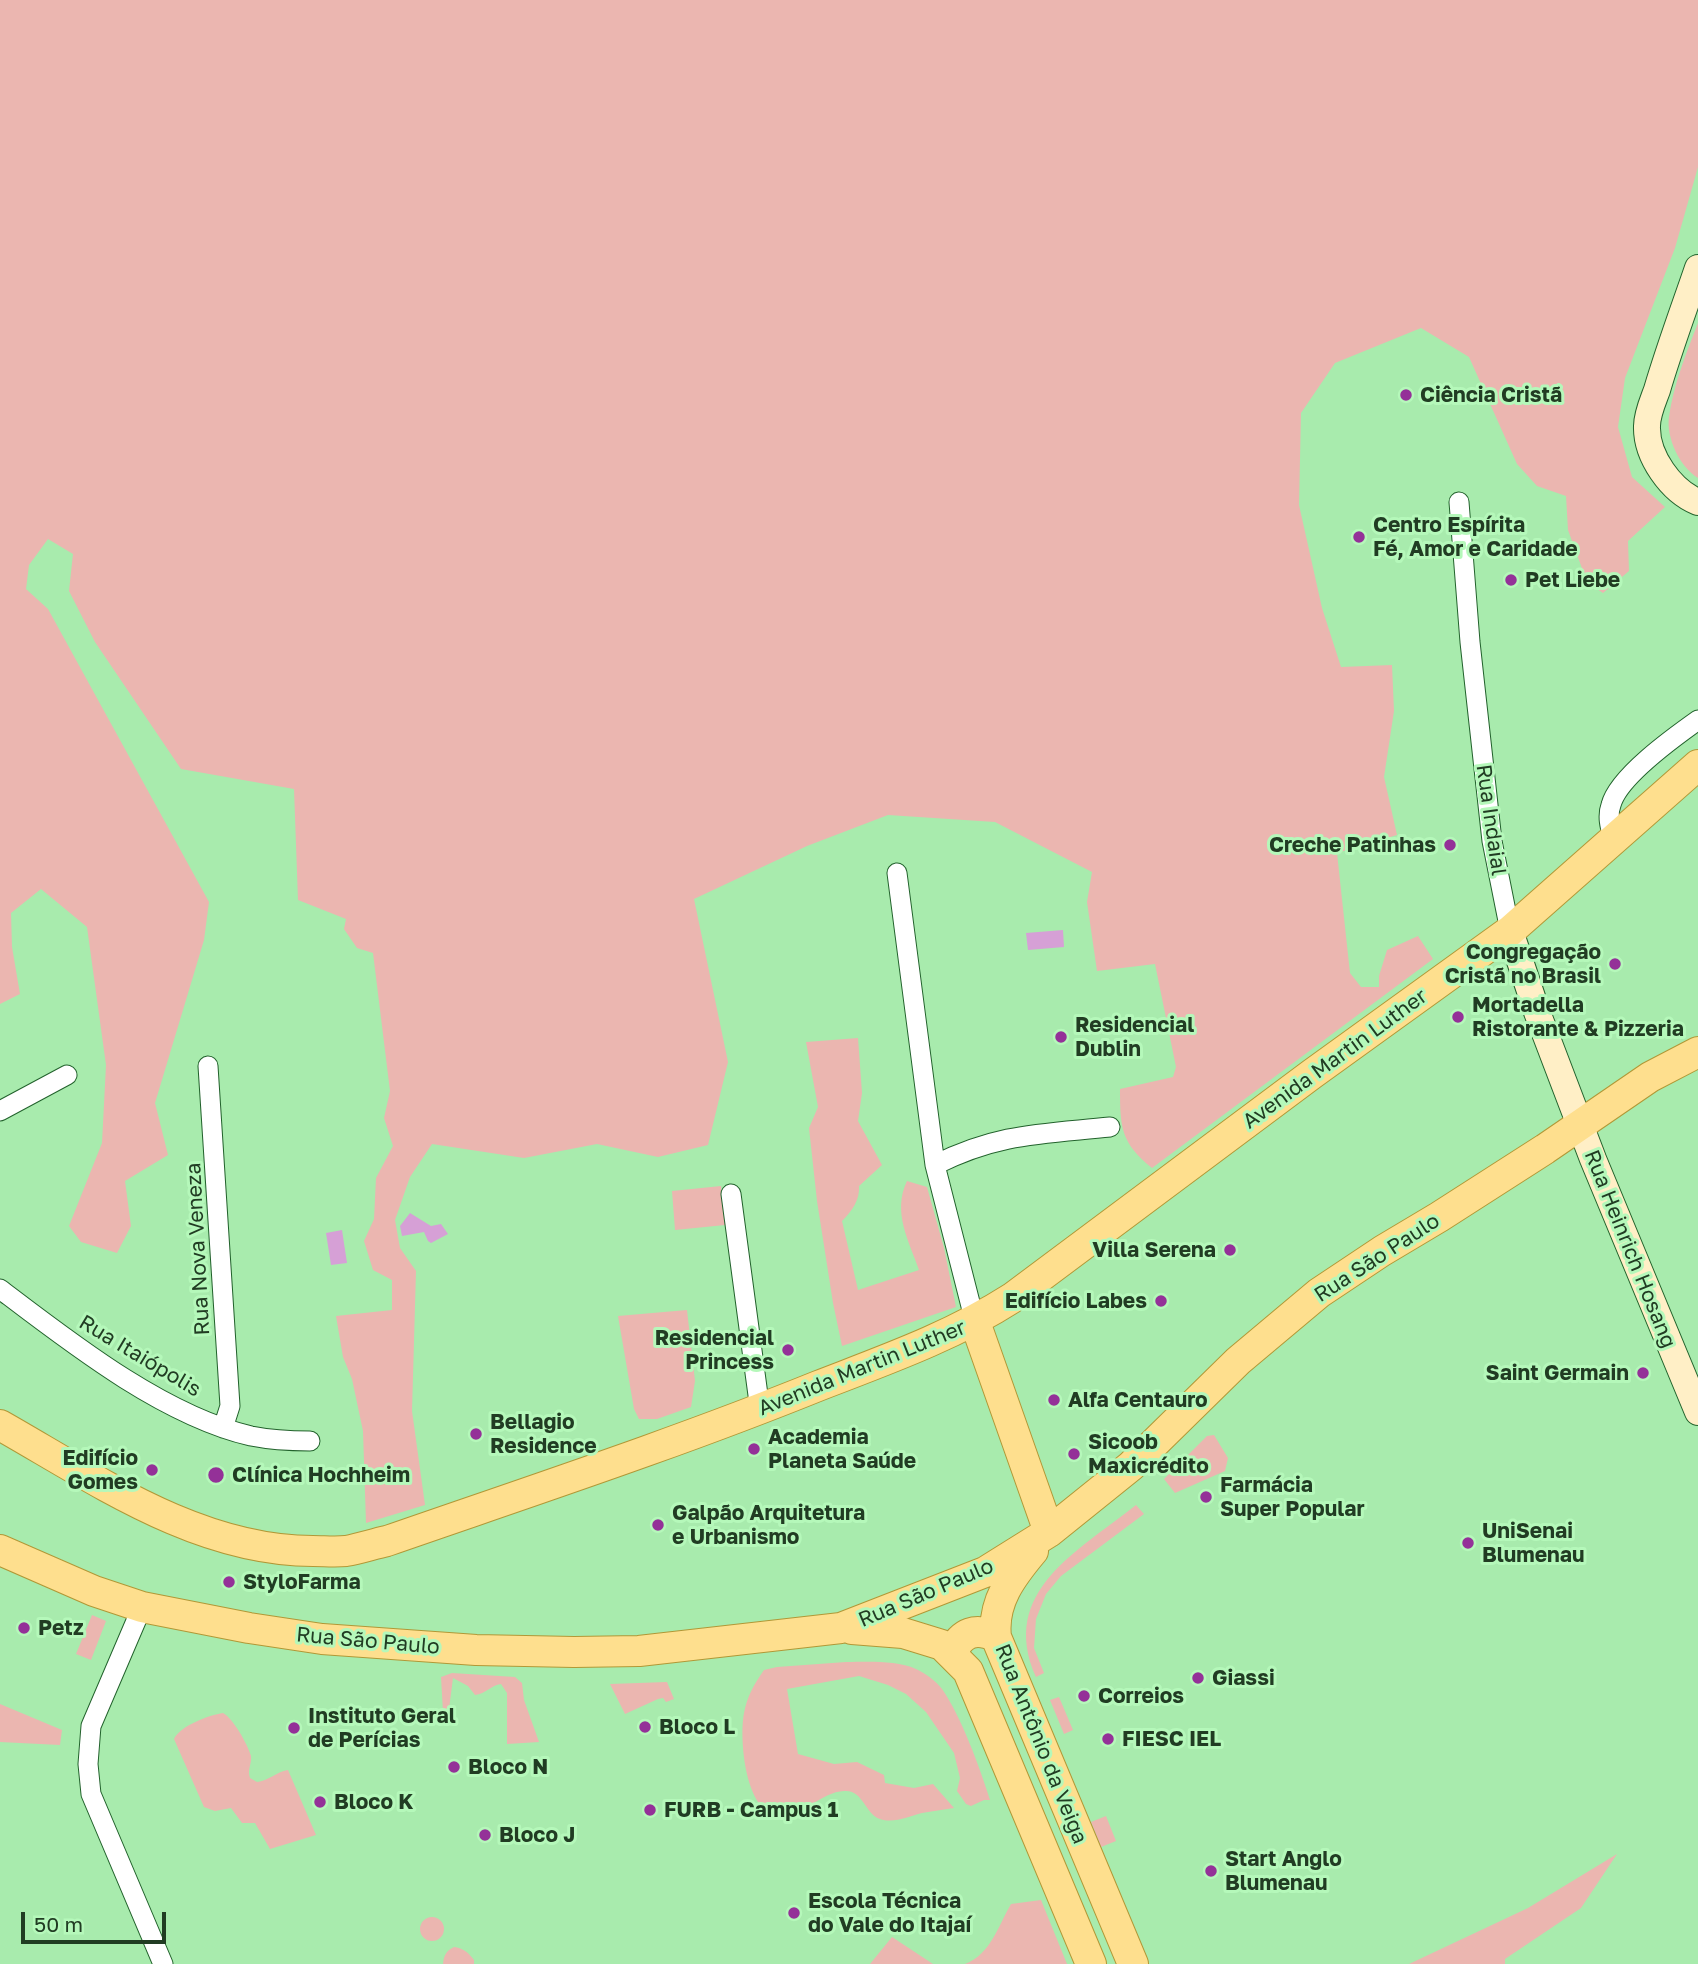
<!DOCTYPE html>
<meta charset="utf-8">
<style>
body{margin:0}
#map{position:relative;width:1698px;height:1964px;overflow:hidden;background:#a8ebad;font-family:"Golos Text",sans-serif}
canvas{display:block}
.scale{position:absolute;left:21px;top:1912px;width:145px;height:32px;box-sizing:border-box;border:4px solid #213c23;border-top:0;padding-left:9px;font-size:21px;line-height:24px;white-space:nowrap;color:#213c23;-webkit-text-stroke:5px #b5f8ba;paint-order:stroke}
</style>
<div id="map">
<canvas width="1698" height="1964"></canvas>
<div class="scale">50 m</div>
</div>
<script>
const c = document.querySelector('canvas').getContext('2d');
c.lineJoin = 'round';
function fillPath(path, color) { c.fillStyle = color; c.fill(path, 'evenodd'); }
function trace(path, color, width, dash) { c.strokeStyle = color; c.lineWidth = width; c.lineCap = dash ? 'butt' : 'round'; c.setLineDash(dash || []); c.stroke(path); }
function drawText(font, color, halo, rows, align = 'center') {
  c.font = font + ' "Golos Text",sans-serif'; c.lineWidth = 6; c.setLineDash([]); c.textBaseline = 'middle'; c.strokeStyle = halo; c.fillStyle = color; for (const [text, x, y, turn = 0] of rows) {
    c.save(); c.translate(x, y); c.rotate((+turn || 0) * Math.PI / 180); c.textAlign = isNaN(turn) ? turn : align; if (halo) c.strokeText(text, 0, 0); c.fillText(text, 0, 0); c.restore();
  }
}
const green = new Path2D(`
 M0 0H1698V167L1675 248 1625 378 1618 427 1632 477 1665 507 1628 541 1629 571 1603 593 1587 582 1568 530 1566 496 1537 486 1517 464 1469 357 1421 328 1335 363 1301 413 1299 505 1322 608 1341 667 1392 665 1394 711 1384 777 1397 835 1337 853 1350 973 1361 987H1379V976L1387 950 1418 936 1433 959 1152 1168C1121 1143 1120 1128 1120 1089L1173 1077 1176 1067 1155 964 1097 971 1087 902 1092 872 995 822 888 815 807 846 694 899 728 1062 708 1145 658 1157 597 1144 524 1158 432 1144 410 1177 395 1220 400 1248 416 1271 412 1411 425 1505 366 1523 363 1431 352 1379 343 1357 336 1316 392 1310V1280L373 1270 364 1241 374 1219 376 1178 393 1146 384 1118 390 1091 373 953 357 948 344 929 346 919 298 900 294 789 181 769 95 642 69 591 73 554 48 539 29 565 26 589 48 609 209 902 204 940 155 1103 168 1155 125 1181 131 1226 117 1253 81 1242 69 1226 102 1143 106 1065 87 927 41 889 11 913 12 947 20 994 0 1004Z
 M1698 323V478C1680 467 1666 438 1669 417 1673 386 1687 351 1698 323Z
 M858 1038 862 1093 858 1121 882 1165 859 1186C860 1200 852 1211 842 1221L858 1290 919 1270C909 1241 892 1212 907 1181L927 1187 944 1248 956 1307 842 1346 833 1303 817 1201 809 1128 818 1107 806 1042Z
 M721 1186 725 1225 675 1230 672 1191Z
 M687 1310 695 1381 691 1407 657 1419H639L634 1409 618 1316Z
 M1214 1435 1228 1458 1225 1471 1175 1493 1164 1479 1207 1436Z
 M1136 1505 1144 1514 1061 1576 1046 1594 1036 1619 1034 1648 1044 1673 1036 1677C998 1591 1079 1551 1136 1505Z
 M92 1615 106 1621 91 1660 76 1654Z
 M846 1662C868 1662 896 1660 916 1669 925 1673 936 1681 942 1689 961 1716 980 1768 990 1800H984L971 1806 966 1804 957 1791 960 1778 954 1753 926 1712 906 1694 888 1685 859 1676 787 1689 798 1754 834 1764 857 1762 884 1775 885 1783 914 1788 933 1784 954 1808C943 1810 932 1811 922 1813 909 1816 894 1824 880 1819 865 1814 863 1789 844 1791 821 1792 803 1817 780 1816 745 1815 739 1738 744 1713 747 1697 754 1684 764 1670L777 1667Z
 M452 1673 515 1677 522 1683 524 1700 539 1742 507 1744V1693L501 1684C491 1685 486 1694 475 1695L468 1686 453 1678 449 1709 447 1713 443 1712 441 1677Z
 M667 1682 674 1699 666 1702 663 1698 658 1699 625 1714 610 1684Z
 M1059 1697 1073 1730 1064 1734 1050 1700Z
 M0 1704 62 1730 60 1745 0 1742Z
 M223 1713C233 1718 248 1745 251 1756 252 1764 247 1769 250 1778L257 1782C268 1781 276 1772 288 1770L316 1835 270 1849 255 1823H242L231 1808 215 1811 204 1807 174 1739C180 1726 209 1715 223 1713Z
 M1106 1816 1116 1841 1101 1847 1091 1822Z
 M1617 1854 1581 1908 1505 1959V1964H1409L1528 1908Z
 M1041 1900 1067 1964H965C991 1954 998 1926 1011 1904Z
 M420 1929a12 12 0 1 1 24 0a12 12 0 1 1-24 0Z
 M892 1937 933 1964H870Z
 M454 1947C463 1948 469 1953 474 1960V1964H443C444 1955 446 1951 454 1947Z`);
const water = new Path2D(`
 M1063 930 1064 947 1028 950 1026 933Z
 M410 1213 431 1226 441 1224 448 1234 431 1243 428 1241 424 1232 402 1236 400 1226Z
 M342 1230 347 1263 331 1265 326 1233Z`);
const street = new Path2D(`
 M1459 502 1470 642 1492 841 1510 931
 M1613 838C1610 827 1607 816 1611 805 1618 777 1674 737 1698 720
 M897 873 935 1165 975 1322
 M208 1066 230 1406 223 1428
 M0 1111 67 1075
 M935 1165C998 1133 1043 1134 1110 1127
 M731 1194 760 1410
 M0 1289C71 1343 164 1416 251 1436 271 1440 290 1441 310 1441
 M142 1607 91 1726 88 1764 91 1794 163 1964`);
const secondary = new Path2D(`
 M1698 268C1684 309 1669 349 1657 390 1653 401 1647 414 1647 426 1646 456 1671 491 1698 502
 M1510 931 1537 1012 1593 1159 1698 1412`);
const primary = new Path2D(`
 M975 1322 1049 1532
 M0 1425C97 1480 198 1551 313 1551 324 1551 335 1552 346 1551 359 1549 373 1544 387 1541 531 1491 677 1443 818 1386 885 1360 951 1337 1012 1298L1312 1074 1510 931 1698 765
 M0 1550 94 1591 142 1607 249 1628 322 1639 476 1650 574 1652 639 1651 841 1628 985 1572 1049 1532 1131 1466 1238 1361 1319 1293 1382 1251 1439 1217 1545 1149 1650 1077 1698 1052
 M1033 1551C1012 1576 992 1602 996 1637L1133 1964
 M852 1629 903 1633 942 1645 968 1671 1091 1964
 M952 1653C961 1632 976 1627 996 1637`);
const markers = [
 [1406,395,7,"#943198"],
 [1359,537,7,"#943198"],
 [1511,580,7,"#943198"],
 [1450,845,7,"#943198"],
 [1615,964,7,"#943198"],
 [1458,1017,7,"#943198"],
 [1061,1037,7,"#943198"],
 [1230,1250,7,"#943198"],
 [1161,1301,7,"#943198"],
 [788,1350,7,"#943198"],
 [1643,1373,7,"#943198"],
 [1054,1400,7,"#943198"],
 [476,1434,7,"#943198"],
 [754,1449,7,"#943198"],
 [1074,1454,7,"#943198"],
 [152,1470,7,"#943198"],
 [216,1475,9,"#943198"],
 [1206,1497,7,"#943198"],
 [658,1525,7,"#943198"],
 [1468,1543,7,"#943198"],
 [229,1582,7,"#943198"],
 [24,1628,7,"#943198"],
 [1198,1678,7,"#943198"],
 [1084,1696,7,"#943198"],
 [645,1727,7,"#943198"],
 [294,1728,7,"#943198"],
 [1108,1739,7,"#943198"],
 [454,1767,7,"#943198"],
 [320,1802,7,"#943198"],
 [650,1810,7,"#943198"],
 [485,1835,7,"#943198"],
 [1211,1871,7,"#943198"],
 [794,1913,7,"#943198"]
];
const poiNames = [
 ["Ciência Cristã",1420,395],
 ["Centro Espírita",1373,525],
 ["Fé, Amor e Caridade",1373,549],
 ["Pet Liebe",1525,580],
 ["Creche Patinhas",1436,845,"right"],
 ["Congregação",1601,952,"right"],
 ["Cristã no Brasil",1601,976,"right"],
 ["Mortadella",1472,1005],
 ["Ristorante & Pizzeria",1472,1029],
 ["Residencial",1075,1025],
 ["Dublin",1075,1049],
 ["Villa Serena",1216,1250,"right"],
 ["Edifício Labes",1147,1301,"right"],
 ["Residencial",774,1338,"right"],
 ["Princess",774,1362,"right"],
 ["Saint Germain",1629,1373,"right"],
 ["Alfa Centauro",1068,1400],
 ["Bellagio",490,1422],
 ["Residence",490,1446],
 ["Academia",768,1437],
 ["Planeta Saúde",768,1461],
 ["Sicoob",1088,1442],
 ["Maxicrédito",1088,1466],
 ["Edifício",138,1458,"right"],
 ["Gomes",138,1482,"right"],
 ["Clínica Hochheim",232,1475],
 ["Farmácia",1220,1485],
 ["Super Popular",1220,1509],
 ["Galpão Arquitetura",672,1513],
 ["e Urbanismo",672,1537],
 ["UniSenai",1482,1531],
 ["Blumenau",1482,1555],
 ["StyloFarma",243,1582],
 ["Petz",38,1628],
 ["Giassi",1212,1678],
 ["Correios",1098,1696],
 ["Instituto Geral",308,1716],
 ["de Perícias",308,1740],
 ["Bloco L",659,1727],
 ["FIESC IEL",1122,1739],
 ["Bloco N",468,1767],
 ["Bloco K",334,1802],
 ["FURB - Campus 1",664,1810],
 ["Bloco J",499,1835],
 ["Start Anglo",1225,1859],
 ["Blumenau",1225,1883],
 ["Escola Técnica",808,1901],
 ["do Vale do Itajaí",808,1925]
];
const streetNames = [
 ["Rua Indaial",1491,820,82],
 ["Avenida Martin Luther",1335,1059,-36],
 ["Rua Nova Veneza",198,1249,-93],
 ["Rua Heinrich Hosang",1630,1249,68],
 ["Rua São Paulo",1377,1258,-33],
 ["Rua Itaiópolis",140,1356,31],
 ["Avenida Martin Luther",862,1368,-22],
 ["Rua São Paulo",926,1593,-23],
 ["Rua São Paulo",368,1641,5],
 ["Rua Antônio da Veiga",1041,1744,68]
];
fillPath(green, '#ebb6b0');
fillPath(water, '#d6a0d6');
trace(street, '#22622c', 21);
trace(secondary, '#22622c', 28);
trace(primary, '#b19837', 32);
trace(street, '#fff', 19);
trace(secondary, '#ffefc6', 26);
trace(primary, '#fedf8e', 30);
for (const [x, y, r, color] of markers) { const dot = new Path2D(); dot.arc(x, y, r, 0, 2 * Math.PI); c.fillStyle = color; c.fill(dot); trace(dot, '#b5f8ba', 2.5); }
drawText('bold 21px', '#213c23', '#b5f8ba', poiNames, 'left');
drawText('21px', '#213c23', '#b5f8ba', streetNames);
</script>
